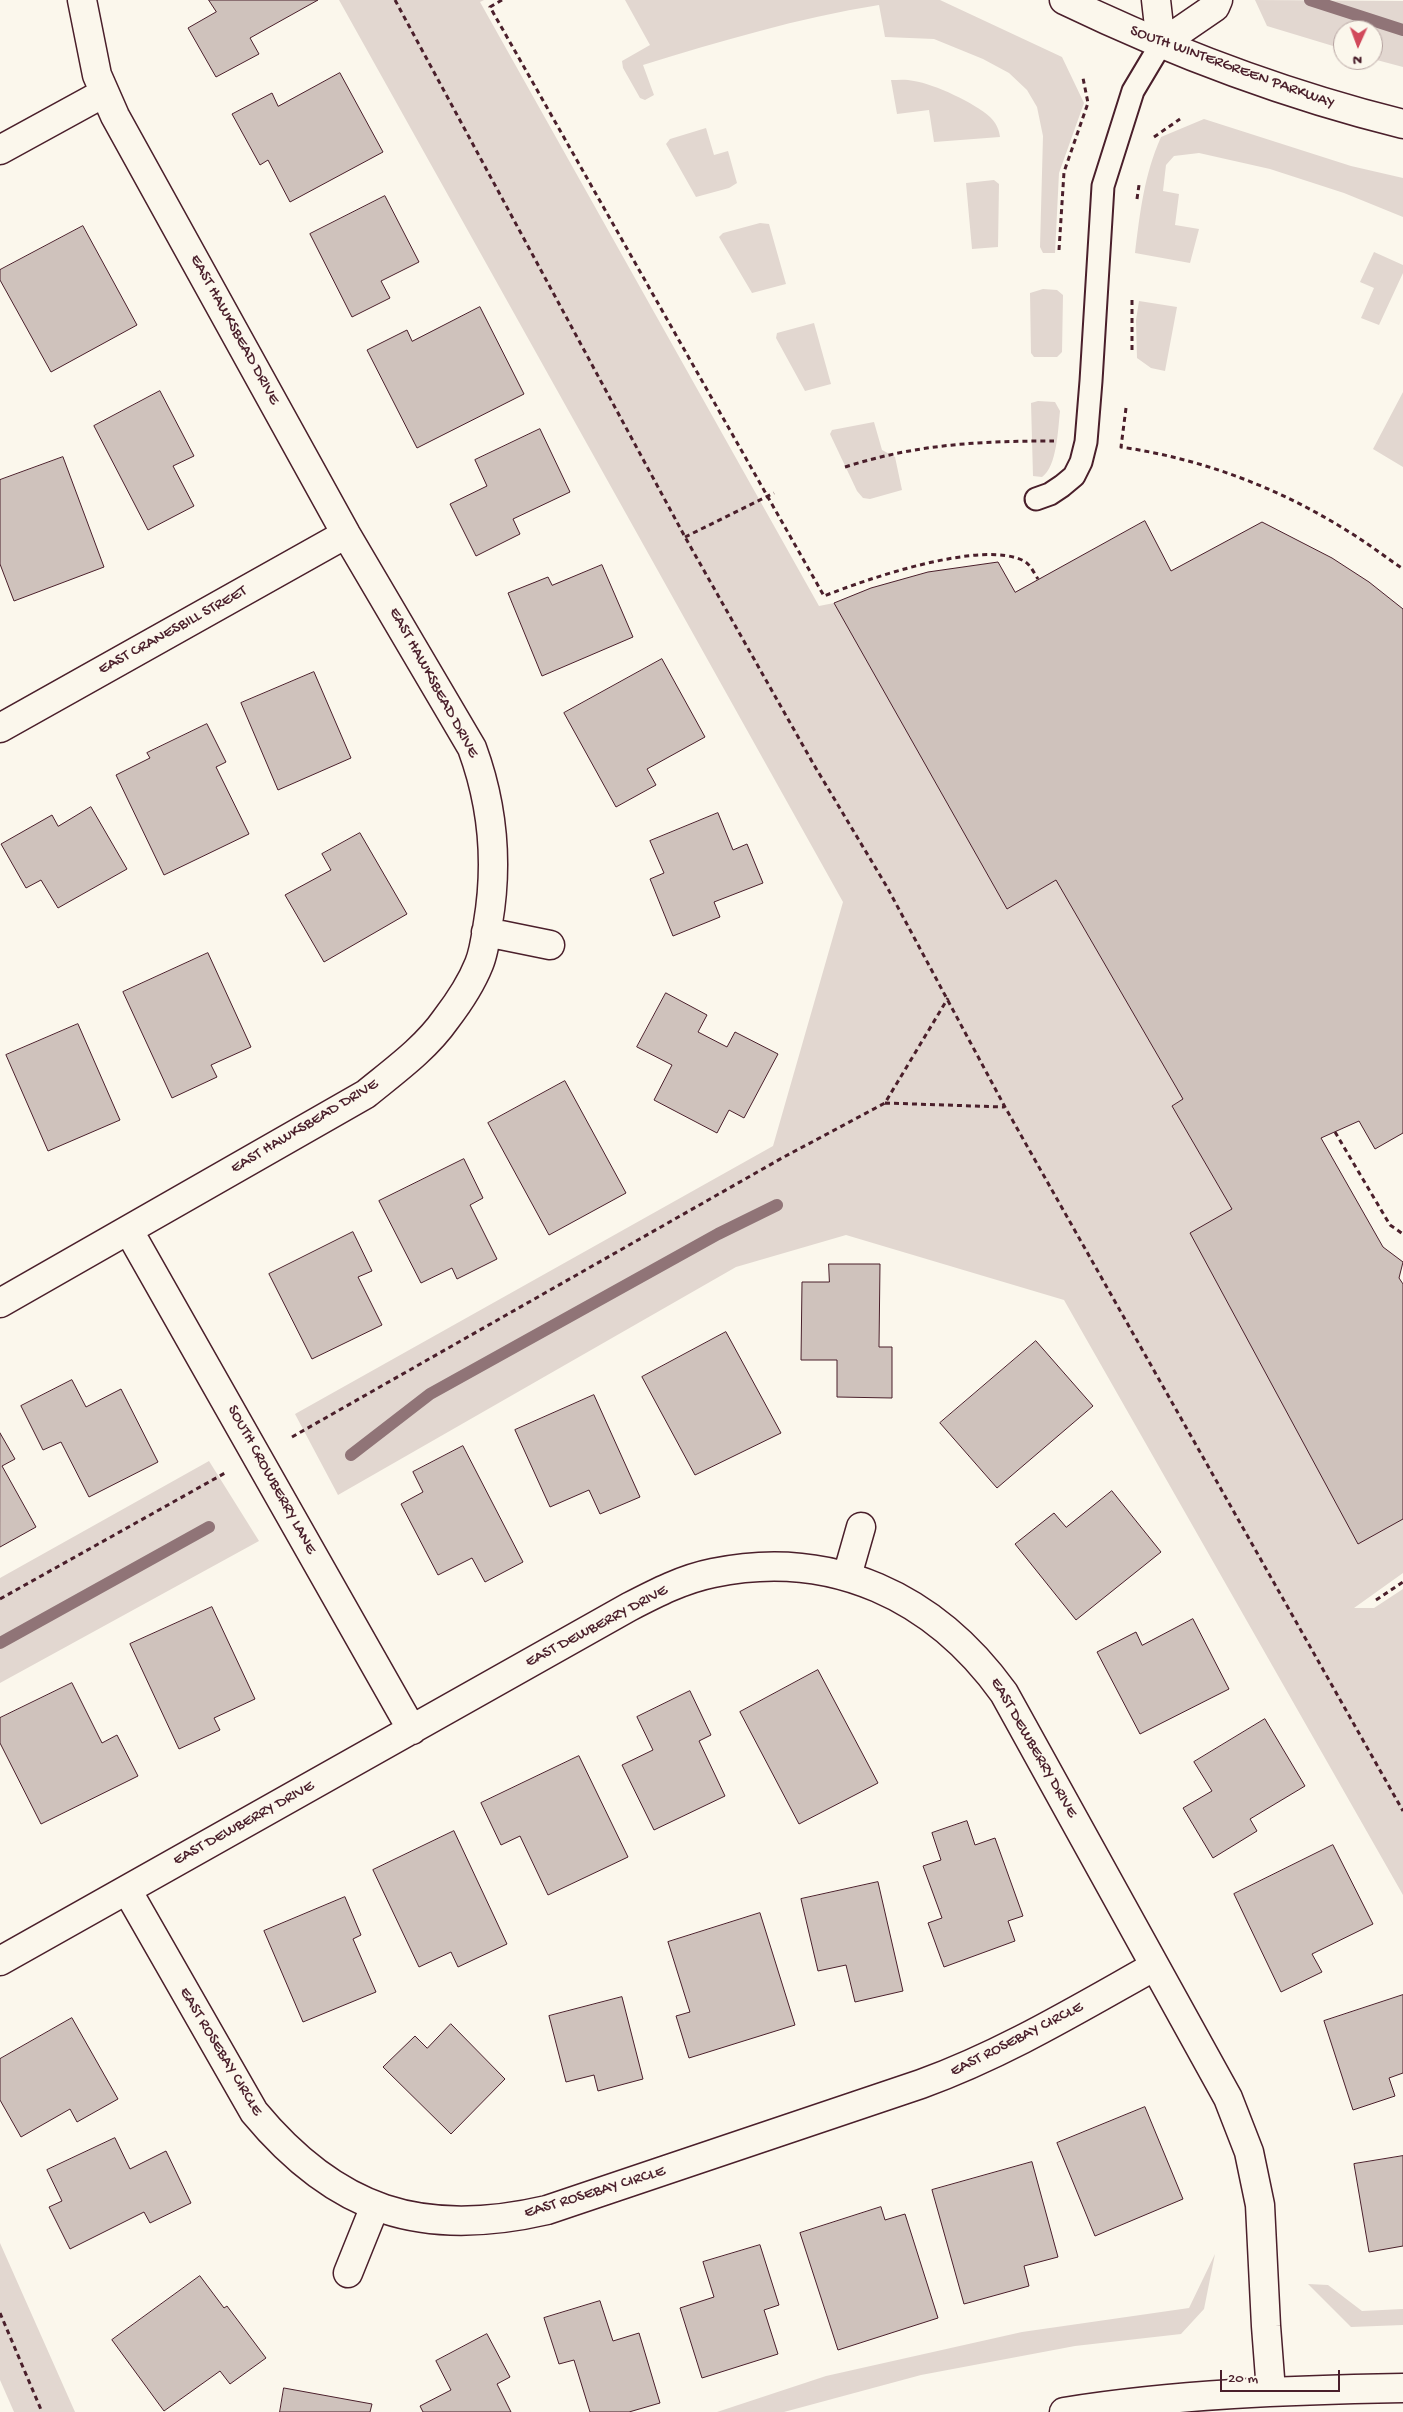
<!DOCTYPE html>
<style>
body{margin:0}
#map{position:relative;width:1403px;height:2412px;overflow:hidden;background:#fbf7ec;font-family:"Gochi Hand",sans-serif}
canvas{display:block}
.north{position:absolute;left:1333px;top:20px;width:50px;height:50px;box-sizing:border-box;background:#fbf7ec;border:1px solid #b4a19f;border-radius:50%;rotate:182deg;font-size:14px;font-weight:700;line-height:20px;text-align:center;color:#4a1f2b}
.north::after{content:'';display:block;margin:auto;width:18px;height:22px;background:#d1495b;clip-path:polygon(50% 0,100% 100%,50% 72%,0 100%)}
.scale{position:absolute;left:1220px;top:2370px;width:120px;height:22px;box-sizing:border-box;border:2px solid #4a1f2b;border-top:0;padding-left:6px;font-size:15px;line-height:18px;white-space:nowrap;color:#4a1f2b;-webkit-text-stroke:4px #fbf7ec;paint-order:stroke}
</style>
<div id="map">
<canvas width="1403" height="2412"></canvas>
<div class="north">N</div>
<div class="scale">20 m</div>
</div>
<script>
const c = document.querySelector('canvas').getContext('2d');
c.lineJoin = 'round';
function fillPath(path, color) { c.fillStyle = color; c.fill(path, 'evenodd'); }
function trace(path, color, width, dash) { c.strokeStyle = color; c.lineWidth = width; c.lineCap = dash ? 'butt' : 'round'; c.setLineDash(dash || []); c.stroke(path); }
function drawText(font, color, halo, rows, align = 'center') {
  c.font = font + ' "Gochi Hand",sans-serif'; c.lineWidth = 5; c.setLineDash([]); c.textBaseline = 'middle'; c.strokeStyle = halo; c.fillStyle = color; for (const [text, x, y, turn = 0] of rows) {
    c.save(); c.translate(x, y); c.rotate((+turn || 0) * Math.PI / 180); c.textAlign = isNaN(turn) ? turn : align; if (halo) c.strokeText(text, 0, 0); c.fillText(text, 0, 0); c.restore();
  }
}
const green = new Path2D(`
 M339 0H484L480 2 819 606 834 603 1007 909 1056 880 1183 1099 1172 1106 1232 1209 1190 1233 1358 1543 1403 1519V1573L1354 1608H1374L1403 1589V1895L1064 1300 846 1235 736 1267 338 1495 295 1414 773 1146 843 902Z
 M625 0H940L1062 57 1084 103 1059 173 1055 253H1043L1040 247 1043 136 1037 107 1027 90 1009 73 983 59 934 39 885 37 879 5C798 18 721 41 643 65L654 95 645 100 640 98 623 68 622 61 650 45Z
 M1255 0 1403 1V67L1373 59V30H1343V49L1267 26Z
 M891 80C898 80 906 79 914 81 934 84 975 103 990 117 996 123 999 129 1000 137L934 142 929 110 897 114Z
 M1204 119 1351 166 1403 178V217L1344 193 1270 169 1199 153 1174 156 1166 165 1163 191 1179 194 1175 225 1199 229 1190 263 1135 253C1140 213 1144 175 1161 137Z
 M706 128 714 155 728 151 737 183 729 188 696 197 666 144 670 139Z
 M994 180 999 184 998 247 972 249 966 183Z
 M760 223 769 224 786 284 752 293 719 237 723 233Z
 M1374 252 1403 265V273L1379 325 1361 318 1374 288 1360 282Z
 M1043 289 1057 290 1063 295 1062 352 1057 357H1034L1031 353 1030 293Z
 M1139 301 1177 307 1165 371 1151 368 1137 358 1136 320Z
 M814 323 831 384 805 391 776 338 777 333Z
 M1403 392V467L1373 449Z
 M1038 401 1055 402 1060 411C1058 429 1057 467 1042 477L1033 476 1031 403Z
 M874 422 882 450 895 457 902 490 870 499 863 498 857 491 830 434 832 430Z
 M209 1461 259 1541 0 1683V1578Z
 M0 2243 75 2412H14L0 2380Z
 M1215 2254 1204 2309 1181 2334 1075 2346 921 2375 784 2412H717L826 2376 1022 2332 1189 2308Z
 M1308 2284 1328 2285 1362 2311 1403 2309V2325L1351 2327Z`);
const stream = new Path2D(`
 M1310 0 1403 30
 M351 1455 430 1394 718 1234 777 1205
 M0 1643 209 1527`);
const building = new Path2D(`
 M209 0H318L250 38 259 54 216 77 188 28 216 12Z
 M340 73 383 152 290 202 268 160 260 165 232 114 272 93 278 106Z
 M385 196 419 262 381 281 390 298 352 317 310 234Z
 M83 226 137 325 51 372 0 280V270Z
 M480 307 524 394 417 448 367 350 407 330 412 341Z
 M160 391 194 456 173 466 194 506 148 530 94 426Z
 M540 429 570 492 513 519 520 534 476 556 450 504 487 486 475 460Z
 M63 457 104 567 14 601 0 564V480Z
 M1145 521 1171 571 1262 522 1332 558 1369 582 1403 609V1133L1375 1149 1359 1121 1321 1138 1383 1247 1403 1262 1399 1278 1403 1284V1519L1358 1544 1190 1233 1232 1209 1172 1106 1183 1099 1056 880 1007 909 834 603 871 588 928 572 998 562 1015 592Z
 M602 565 633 637 542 676 508 593 548 577 552 585Z
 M662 659 705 737 647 769 656 785 616 807 564 713Z
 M314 672 351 758 278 790 241 703Z
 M207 724 226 762 216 767 249 834 164 875 116 775 150 758 147 753Z
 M91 807 127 869 58 908 41 880 26 888 1 844 52 815 58 826Z
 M718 813 733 850 747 844 763 883 714 902 720 917 673 936 650 879 664 873 650 841Z
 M360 833 407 914 324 962 285 895 331 870 322 854Z
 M208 953 251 1047 211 1065 217 1077 172 1098 123 992Z
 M666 993 707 1015 698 1032 727 1047 735 1032 778 1054 744 1118 729 1110 717 1133 654 1100 672 1065 637 1047Z
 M78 1024 120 1120 48 1151 6 1055Z
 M565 1081 626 1193 549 1235 488 1123Z
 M464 1159 483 1198 470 1205 497 1259 457 1279 452 1268 421 1283 379 1201Z
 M353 1232 372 1271 358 1277 382 1325 312 1359 269 1274Z
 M829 1264H880L879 1347H892V1398L837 1397V1360H801L802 1282H829Z
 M726 1332 781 1433 695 1475 642 1377Z
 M1036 1341 1093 1406 997 1488 940 1423Z
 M72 1380 86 1407 121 1389 158 1462 89 1497 61 1442 43 1450 21 1406Z
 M594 1395 640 1497 600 1514 589 1490 550 1507 515 1430Z
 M0 1433 15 1459 2 1466 36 1527 0 1547Z
 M463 1446 523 1562 485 1582 472 1558 438 1575 401 1504 423 1492 413 1472Z
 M1112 1491 1161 1552 1076 1620 1015 1544 1054 1513 1066 1527Z
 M212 1607 255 1699 214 1718 220 1730 179 1749 130 1644Z
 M1193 1619 1229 1689 1140 1734 1097 1652 1136 1632 1142 1645Z
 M818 1670 878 1783 799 1824 740 1712Z
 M72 1683 102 1743 117 1735 138 1776 41 1824 0 1743V1718Z
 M690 1691 711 1735 699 1741 725 1796 654 1830 622 1765 653 1750 637 1717Z
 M1265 1719 1305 1786 1250 1819 1257 1831 1213 1858 1183 1808 1212 1791 1194 1762Z
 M579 1756 628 1857 548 1895 520 1836 501 1845 481 1803Z
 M967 1821 975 1845 995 1838 1023 1916 1008 1921 1015 1941 944 1967 928 1923 942 1918 923 1866 941 1860 932 1833Z
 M454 1831 507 1944 458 1967 451 1952 419 1967 373 1870Z
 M1333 1845 1373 1924 1312 1954 1322 1972 1281 1992 1234 1894Z
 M878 1882 903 1991 855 2002 846 1965 818 1971 801 1899Z
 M345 1897 361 1935 353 1939 376 1992 303 2022 264 1931Z
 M760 1913 795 2025 689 2058 676 2016 690 2012 668 1942Z
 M1403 1995V2073L1389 2078 1395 2096 1353 2110 1324 2021Z
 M622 1997 643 2079 598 2091 594 2075 566 2082 549 2016Z
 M72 2018 118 2099 77 2122 70 2109 21 2137 0 2100V2059Z
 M451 2024 505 2079 451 2134 383 2067 415 2036 427 2048Z
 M1145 2107 1183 2199 1095 2236 1057 2143Z
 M115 2138 130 2169 166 2151 191 2203 150 2223 144 2212 70 2249 49 2207 62 2201 47 2170Z
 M1403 2156V2246L1369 2252 1354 2164Z
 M1032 2162 1058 2257 1024 2266 1029 2286 964 2304 932 2190Z
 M881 2207 885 2220 905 2214 938 2318 838 2350 800 2233Z
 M760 2245 779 2305 764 2310 778 2354 702 2378 680 2308 714 2297 703 2262Z
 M200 2276 224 2308 227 2306 266 2358 230 2384 220 2371 164 2411 112 2340Z
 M600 2301 613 2341 639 2333 660 2403 629 2412H590L574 2360 559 2364 544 2318Z
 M487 2334 510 2377 497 2384 511 2412H423L420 2406 451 2390 436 2361Z
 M284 2388 372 2404 370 2412H280Z`);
const path = new Path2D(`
 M395 0 685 537 814 765 887 887 1005 1107 1403 1811
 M502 0 490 7 824 596C867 579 982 539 1024 561 1030 564 1034 573 1038 579
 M1154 137 1180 119
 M1137 199 1139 185
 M1059 250 1064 172 1088 103 1083 78
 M1132 350V300
 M1126 408 1121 447C1202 459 1277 487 1346 530 1366 542 1384 556 1403 569
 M845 467C917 444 980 441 1054 441
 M685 537 774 493
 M885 1103 1004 1107
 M1335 1132 1390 1225 1403 1234
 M292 1437 782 1158 885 1103 948 998
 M0 1599 225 1473
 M1376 1600 1403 1582
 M0 2313 42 2412`);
const lane = new Path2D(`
 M1036 499 1050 494 1062 486 1074 476 1081 462 1086 442 1091 381 1103 186 1133 91 1161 44`);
const street = new Path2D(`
 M1156 0 1161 44 1215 7 1218 0
 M0 150 104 93
 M0 728 346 534
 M486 932 550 945
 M129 1231 412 1730
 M0 1303 366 1094C394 1071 425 1049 446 1019 459 1002 471 984 479 964 484 952 486 936 488 923 498 864 493 805 472 748L346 534 115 116 97 75 82 0
 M847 1576 861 1527
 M127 1890 254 2112C336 2211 422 2239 547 2210L921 2084C1004 2054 1078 2009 1155 1966
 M0 1961 629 1607C656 1593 683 1579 713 1573 832 1548 935 1597 1004 1693L1228 2098 1249 2152 1260 2205 1266 2326 1271 2391
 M348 2273 375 2206`);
const secondary = new Path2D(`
 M1064 0C1172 52 1286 95 1403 124
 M1064 2412C1176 2394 1290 2390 1403 2388`);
const streetNames = [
 ["SOUTH WINTERGREEN PARKWAY",1232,68,20],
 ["EAST HAWKSBEAD DRIVE",234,330,61],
 ["EAST CRANESBILL STREET",173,631,-29],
 ["EAST HAWKSBEAD DRIVE",433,683,61],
 ["EAST HAWKSBEAD DRIVE",305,1127,-31],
 ["SOUTH CROWBERRY LANE",271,1480,61],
 ["EAST DEWBERRY DRIVE",597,1627,-28],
 ["EAST DEWBERRY DRIVE",1033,1748,60],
 ["EAST DEWBERRY DRIVE",244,1824,-29],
 ["EAST ROSEBAY CIRCLE",1017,2040,-27],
 ["EAST ROSEBAY CIRCLE",220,2052,59],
 ["EAST ROSEBAY CIRCLE",595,2193,-17]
];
fillPath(green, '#e2d7d0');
trace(stream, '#907477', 12);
fillPath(building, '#cfc2bc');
trace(building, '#4a1f2b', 1);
trace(lane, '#4a1f2b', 25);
trace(street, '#4a1f2b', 31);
trace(secondary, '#4a1f2b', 31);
trace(path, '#4a1f2b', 3, [5, 4]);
trace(lane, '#fbf7ec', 21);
trace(street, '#fbf7ec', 28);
trace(secondary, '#fbf7ec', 28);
drawText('16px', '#4a1f2b', '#fbf7ec', streetNames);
</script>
